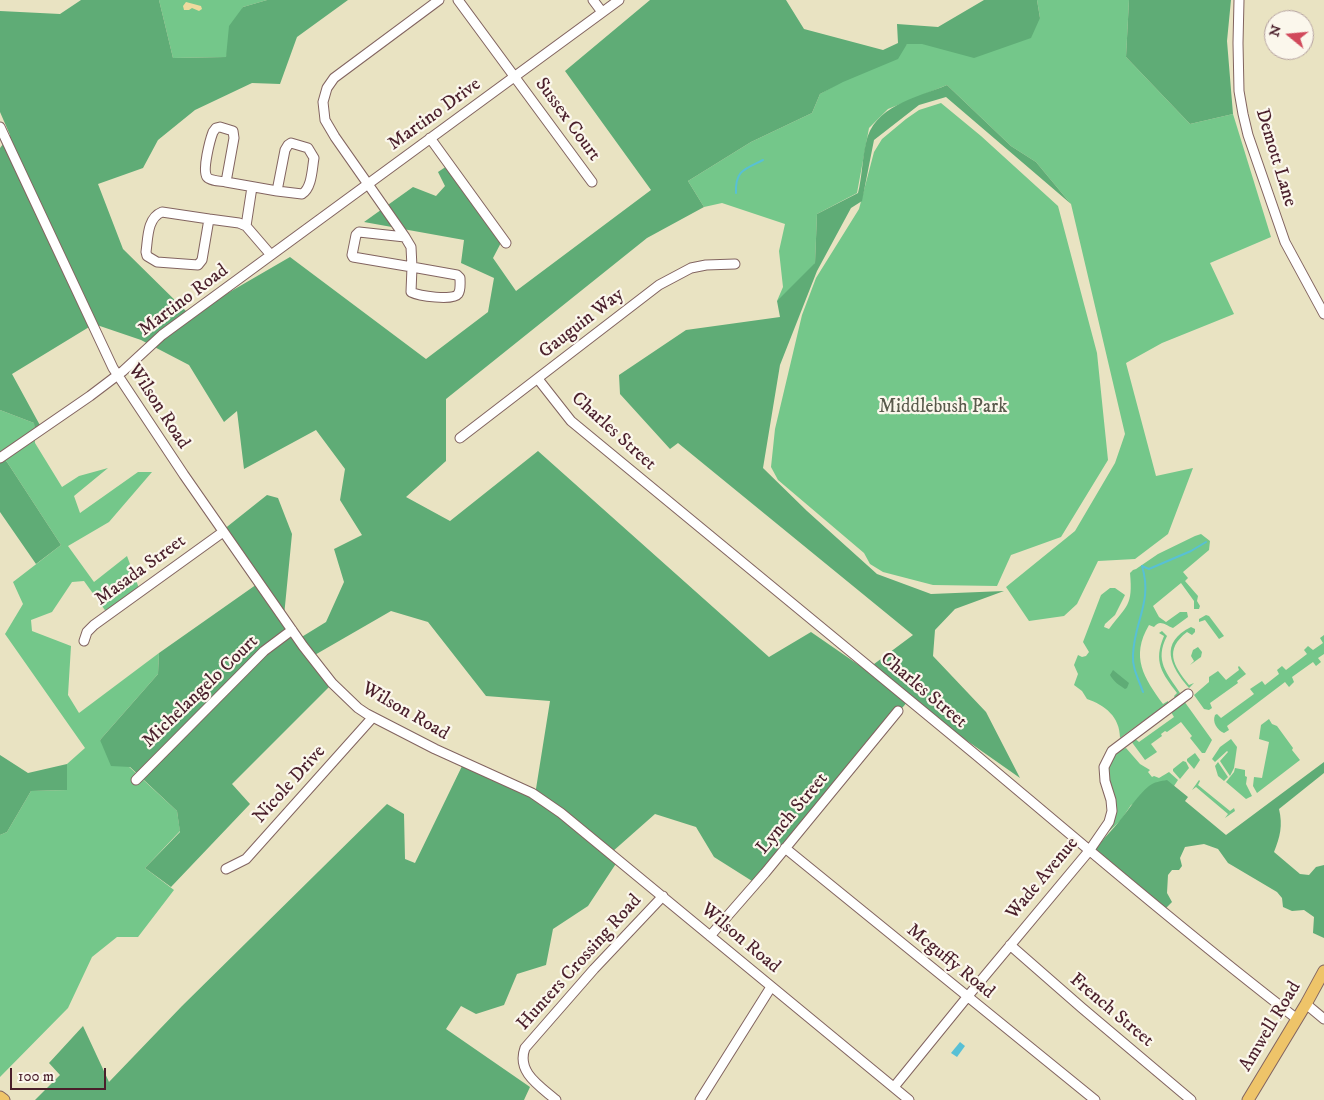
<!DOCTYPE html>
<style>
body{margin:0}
#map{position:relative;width:1324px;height:1100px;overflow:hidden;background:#e9e3c2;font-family:"IM FELL DW Pica",serif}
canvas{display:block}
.north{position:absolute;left:1264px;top:10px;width:50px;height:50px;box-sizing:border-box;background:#fbf7ec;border:1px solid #b4a19f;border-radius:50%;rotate:287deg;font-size:14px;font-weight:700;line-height:20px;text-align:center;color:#4a1f2b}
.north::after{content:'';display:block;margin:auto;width:18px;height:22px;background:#d1495b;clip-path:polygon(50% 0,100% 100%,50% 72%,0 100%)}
.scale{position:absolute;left:10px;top:1068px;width:96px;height:22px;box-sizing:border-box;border:2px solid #4a1f2b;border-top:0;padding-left:6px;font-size:15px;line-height:18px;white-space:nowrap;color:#4a1f2b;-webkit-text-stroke:4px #fbf7ec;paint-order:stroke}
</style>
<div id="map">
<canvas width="1324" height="1100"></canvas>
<div class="north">N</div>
<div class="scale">100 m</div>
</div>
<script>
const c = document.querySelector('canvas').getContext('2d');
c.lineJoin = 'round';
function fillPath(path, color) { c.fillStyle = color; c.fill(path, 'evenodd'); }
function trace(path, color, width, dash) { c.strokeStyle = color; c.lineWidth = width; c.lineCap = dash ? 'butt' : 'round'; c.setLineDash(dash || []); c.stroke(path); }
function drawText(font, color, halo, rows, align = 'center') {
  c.font = font + ' "IM FELL DW Pica",serif'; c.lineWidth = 4.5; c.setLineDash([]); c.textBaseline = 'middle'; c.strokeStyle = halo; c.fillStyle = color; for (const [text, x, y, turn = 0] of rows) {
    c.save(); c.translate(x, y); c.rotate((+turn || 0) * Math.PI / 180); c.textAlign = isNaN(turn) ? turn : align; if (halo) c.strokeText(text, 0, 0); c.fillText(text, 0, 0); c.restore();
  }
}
const green = new Path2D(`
 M159 0H267L243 7 226 57 173 58Z
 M1037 0H1129L1126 57 1190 124 1233 114 1271 237 1210 263 1234 314 1162 343 1126 363 1156 476 1193 468 1168 534 1135 559 1098 561 1077 604 1064 616 1029 621 1006 587 1075 531 1115 463 1125 434 1071 204 1036 162 1011 146 947 85 888 109 869 128 857 193 817 214 815 263 809 283 777 301 783 287 779 251 785 224 722 203 704 207 688 181 751 142 812 113 820 94 907 44H922L1040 18Z
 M941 103 981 136 1058 206 1097 353 1108 460 1061 537 1011 555 997 586 933 585 883 572 870 564 864 553 778 480 771 467 775 429 802 315 816 278 859 209 874 152 882 139 906 119 919 110Z
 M0 410 34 423 35 443 62 487 79 476 108 468 74 496 80 513 138 472H152L109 522 68 546 94 582 127 556 140 591 107 613 84 581 72 582 52 612 31 620 32 631 71 646 68 695 79 713 159 653 158 674 100 740 177 811 180 831 145 868 174 890 138 937H117L92 957 68 1008 0 1077V835L7 832 31 791 67 790V764L85 748 5 634 23 604 13 582 61 545 7 462 0 457Z
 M1201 534 1210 541 1209 550 1183 572 1188 578 1185 581 1198 596 1197 601 1200 606 1199 609H1194V601L1181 583 1153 606 1159 617 1166 622 1180 612H1187L1188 617 1173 628C1165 625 1160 619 1154 627L1149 625C1130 657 1144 678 1163 704L1168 701V703L1120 738C1120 717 1105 705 1087 699L1082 691 1074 685 1078 674 1074 665 1078 655 1082 657 1086 656 1089 652 1083 642 1101 595 1110 588H1115L1125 595 1115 615 1105 624 1104 627 1109 629C1127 605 1133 606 1130 573L1133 570 1136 569 1158 554 1195 536Z
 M1206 615 1209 616 1224 636 1219 639 1205 620 1199 622V619Z
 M1191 627 1195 629V632L1192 635 1187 632C1164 650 1173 665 1189 685L1194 683 1189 688C1170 666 1159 643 1191 627Z
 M1162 631 1167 636C1154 661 1167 673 1180 693L1175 698 1174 696 1177 693C1162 673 1153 662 1164 636L1159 633Z
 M1324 635V654L1318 658 1321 662 1316 666 1313 662 1292 677 1294 682 1289 687 1285 682 1227 726 1229 730 1224 733C1217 730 1212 722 1215 715L1217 714 1221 718 1254 694 1250 689 1262 681 1265 685 1279 674 1277 670 1282 666 1286 670 1307 654 1304 650 1308 646 1313 650 1323 643 1320 638Z
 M1198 647 1202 652 1201 657 1190 665 1194 661 1191 656 1193 650Z
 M1239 666 1246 674 1237 681 1238 683 1210 703 1212 708 1209 710 1204 709 1194 695 1209 682V677L1218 671 1226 680 1239 670 1238 667Z
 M1184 701 1212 740 1205 753H1202L1190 738 1192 736 1181 722 1167 732 1165 731 1161 734 1162 736 1151 744 1157 752 1145 760 1131 741 1134 738 1139 742 1174 717 1171 712Z
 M1269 719 1272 724 1277 726 1293 748 1292 750 1300 760 1257 793 1253 786 1254 777 1262 778 1269 742 1259 739 1261 725Z
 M1231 739 1237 747 1234 768 1230 776 1220 761 1228 752 1227 751 1215 762 1212 759 1220 747Z
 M1126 748 1140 764 1150 770 1148 772 1152 777 1154 776 1159 778 1169 772 1178 780 1174 786 1131 805 1121 820 1103 837 1112 825C1111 813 1111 801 1110 790 1109 773 1104 752 1126 748Z
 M1195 753 1200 760 1194 769 1187 761V759Z
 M1183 761 1186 762 1189 768 1180 779 1173 771V769Z
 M1218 762 1228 777 1224 781 1218 776 1215 766Z
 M1235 768 1245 770V776L1247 777 1246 784 1252 796 1246 799 1226 782 1234 772Z
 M1199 780 1200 781 1198 785 1230 811 1234 808 1235 811 1225 818 1228 814 1196 787 1192 790Z`);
const forest = new Path2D(`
 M81 0H159L173 58 226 57 229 26 243 7 267 0H348L297 37 280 84 252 83 195 110 158 140 143 168 98 184 123 249 190 315 290 257 426 359 488 312 494 278 461 263 464 240 364 222 413 187 436 196 445 186 438 172 450 164 504 237 493 258 516 291 651 190 565 71 650 0H786L804 29 883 50 898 43 897 24 938 27 984 0H1037L1040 18 1031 38 974 58 922 44H907L898 59 843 82 820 94 812 113 751 142 688 181 704 207 647 238 446 399V461L406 497 450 521 538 451 769 657 811 632 866 670 913 635 678 443 670 449 620 394 619 375 686 330 780 317 777 301 815 263 817 214 858 193C862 177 862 160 866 143 873 106 916 98 947 85L1011 146 1036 162 1071 204 946 97 919 105 874 140 862 201 851 208 817 271 780 365 763 468 807 511 877 574 931 594 1004 591 955 609 935 630 933 656 986 712 1020 778 909 700 752 881 714 857 696 827 655 814 612 852 619 859 588 906 553 929 546 965 517 974 504 1005 476 1014 461 1006 446 1029 530 1087 524 1100H35L60 1075 49 1063 83 1026 109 1082 182 1006 387 804 404 814 405 859 415 863 464 762 535 795 550 701 486 696 428 622 391 611 313 656 332 684 232 784 250 804 171 887 145 868 180 832 177 811 130 767 111 766 100 740 158 674 159 653 260 582 223 530 267 495 278 498 292 534 284 616 300 638 326 622 344 582 334 549 362 535 340 500 345 469 316 430 244 469 237 411 224 422 189 365 141 340 94 324 12 374 42 429 35 436 34 423 0 410V148L10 135 0 112V11L60 14Z
 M1129 0H1231L1227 41 1233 114 1190 124 1126 57Z
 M0 457 7 462 61 545 36 564 0 512Z
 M1113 670 1129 683 1127 688 1125 689C1119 685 1114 682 1110 675Z
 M0 755 28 773 67 764V790L31 791 7 832 0 835Z
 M1324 762V773L1279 809C1283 826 1280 837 1274 852L1300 874 1309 875 1316 867 1324 865V938L1313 933 1314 917 1304 910 1292 911 1283 907 1282 898 1277 892 1228 863 1218 849 1204 844 1185 847 1180 858 1182 866 1179 870H1172L1168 875 1167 893 1172 902 1166 908 1094 852C1103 838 1112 831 1121 819 1130 808 1138 795 1149 786 1154 782 1161 781 1167 780L1188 797 1185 801 1226 835Z`);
const sand = new Path2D(`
 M186 2 201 6 202 9 199 11 192 8 189 10H184L183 6Z`);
const water = new Path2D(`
 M960 1042 965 1046 957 1057 951 1053Z`);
const stream = new Path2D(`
 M736 193C735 170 745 169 763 160
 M1142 566C1153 602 1134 621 1133 655 1132 668 1139 680 1143 692
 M1142 566 1149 569 1191 551 1206 542`);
const minor = new Path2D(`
 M458 0 592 182
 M593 0 602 12
 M1239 0 1238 43 1239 91 1243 114 1248 135 1285 242 1324 314
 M0 127 113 368 184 475 303 646 332 683 358 708 367 714 435 749 532 793 561 813 909 1100
 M220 127 233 131 234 138 226 182C221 181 210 181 207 177 202 170 210 140 213 132L216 128Z
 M430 138 506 243
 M291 143 308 148 314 158C312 169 312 188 302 194L277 191 285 150 288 145Z
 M226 182 277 191
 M252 187 246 226 271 255
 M162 212 209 219 202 260 198 265 157 262 147 256 146 252C148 238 147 218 162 212Z
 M209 219 239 223 246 226
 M405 237 359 232 356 235 352 255 353 257 412 267 411 247 405 237 335 137 325 120 323 102 327 88 334 78 439 0
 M412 267 457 275 460 278C460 283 461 290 458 294 453 301 419 296 411 292Z
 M538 379 571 421C706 533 842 643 976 755 1082 844 1187 934 1297 1019
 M460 438 659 285 691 268 706 265 735 264
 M0 458 90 396 123 371 162 335 619 0
 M84 641 87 632 94 625 223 532
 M136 780 264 651 292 630
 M785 848 1095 1100
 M226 869 246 859 373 717
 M710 936 765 873 898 711
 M1010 945 1082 1008 1191 1100
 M1306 1004 1324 1019
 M894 1087 968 996 1089 851 1109 822 1112 811 1111 800 1105 781 1104 767 1112 751 1188 694
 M556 1100C540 1086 516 1072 525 1048L594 969 663 896
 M700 1100 771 987`);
const major = new Path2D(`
 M0 1097 4 1100
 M1248 1100 1306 1004 1324 971`);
const streetNames = [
 ["Martino Drive",435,115,-36],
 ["Sussex Court",567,120,54],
 ["Demott Lane",1275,158,73],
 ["Martino Road",184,301,-37],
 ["Gauguin Way",582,324,-38],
 ["Wilson Road",158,407,57],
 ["Charles Street",613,432,42],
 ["Masada Street",141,571,-36],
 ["Charles Street",923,691,40],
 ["Michelangelo Court",201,692,-44],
 ["Wilson Road",405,712,30],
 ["Nicole Drive",290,785,-48],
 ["Lynch Street",793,814,-50],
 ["Wade Avenue",1043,879,-50],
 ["Wilson Road",740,939,40],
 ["Mcguffy Road",950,962,39],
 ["Hunters Crossing Road",580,963,-48],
 ["French Street",1111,1011,40],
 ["Amwell Road",1271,1027,-59]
];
const parkNames = [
 ["Middlebush Park",943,408]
];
fillPath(green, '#74c78a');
fillPath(forest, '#5fac76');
fillPath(sand, '#eeda9e');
fillPath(water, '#58c0d5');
trace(stream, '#58c0d5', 2);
trace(minor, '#826460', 11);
trace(major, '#826460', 13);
trace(minor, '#fff', 9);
trace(major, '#eec469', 11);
drawText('19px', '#4a1f2b', '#fbf7ec', streetNames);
drawText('19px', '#595a4c', '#fbf7ec', parkNames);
</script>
